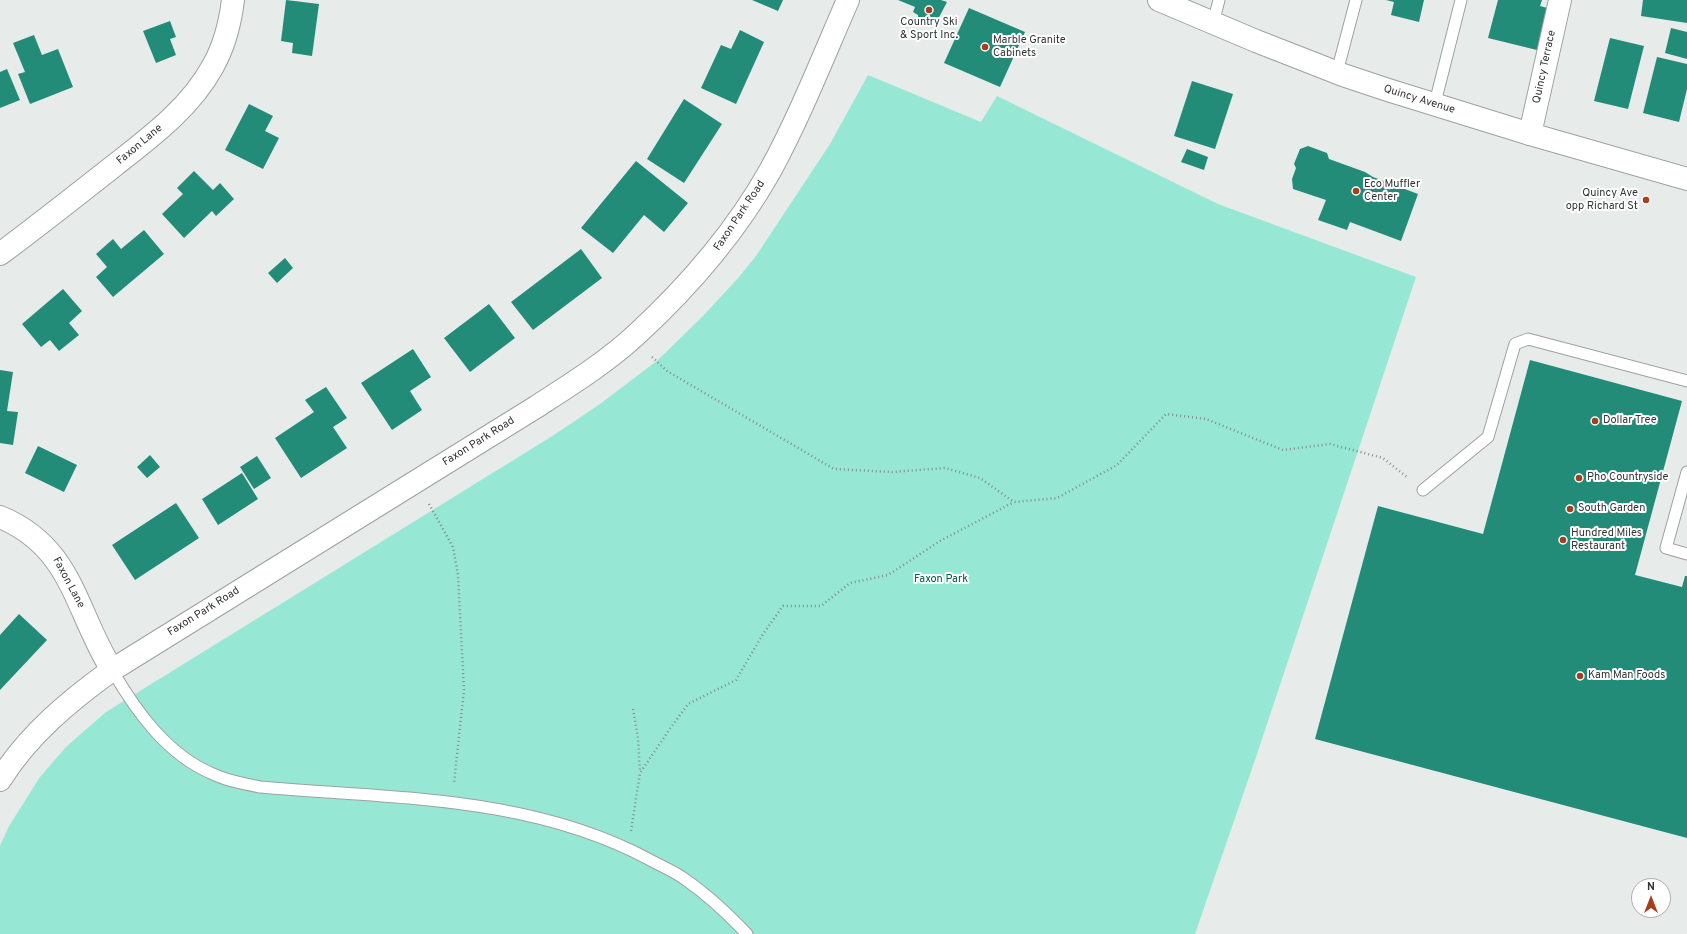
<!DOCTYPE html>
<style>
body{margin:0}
#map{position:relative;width:1687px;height:934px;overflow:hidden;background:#e7ebea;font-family:Overpass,sans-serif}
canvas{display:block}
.north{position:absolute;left:1631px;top:878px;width:40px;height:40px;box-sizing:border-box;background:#fff;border:1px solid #adaeae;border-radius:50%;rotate:0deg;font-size:11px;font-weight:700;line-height:16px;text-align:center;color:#333534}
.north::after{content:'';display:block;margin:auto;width:14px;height:18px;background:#a53e1e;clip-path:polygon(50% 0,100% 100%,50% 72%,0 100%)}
</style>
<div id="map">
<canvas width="1687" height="934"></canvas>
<div class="north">N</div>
</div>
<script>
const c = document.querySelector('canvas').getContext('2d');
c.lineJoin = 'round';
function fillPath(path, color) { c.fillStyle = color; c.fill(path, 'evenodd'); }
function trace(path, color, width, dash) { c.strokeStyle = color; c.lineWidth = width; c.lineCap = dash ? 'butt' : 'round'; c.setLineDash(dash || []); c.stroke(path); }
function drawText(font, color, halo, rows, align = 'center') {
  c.font = font + ' Overpass,sans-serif'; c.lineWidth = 4; c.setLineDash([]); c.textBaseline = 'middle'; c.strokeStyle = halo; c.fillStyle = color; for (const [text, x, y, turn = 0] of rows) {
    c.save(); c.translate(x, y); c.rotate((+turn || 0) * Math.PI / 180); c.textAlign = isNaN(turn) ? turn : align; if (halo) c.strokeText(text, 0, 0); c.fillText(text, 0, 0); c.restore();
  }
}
const green = new Path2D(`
 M868 75 981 122 997 96 1218 204 1416 277 1256 757 1195 934H0V846L9 826 40 777 66 747 106 712 554 435 600 404 658 360 703 316 739 277 756 256 830 144Z`);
const building = new Path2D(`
 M286 0 319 4 312 56 292 53 293 43 281 41Z
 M752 0H783L778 11Z
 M898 0H941L947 2 936 23 928 19 927 22 918 17V15L913 12 915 7Z
 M1386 0H1424L1419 22 1391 15 1394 2Z
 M1498 0H1542L1540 6 1551 9 1541 51 1488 38Z
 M1643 0H1687V23L1641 16Z
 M969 8 1025 32 1000 87 944 63Z
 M170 21 176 37 170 39 176 55 156 63 143 31Z
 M1671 28 1687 32V59L1665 53Z
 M740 30 764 42 736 104 701 88 721 45 731 49Z
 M34 35 42 55 58 49 73 87 30 104 18 74 25 72 13 43Z
 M1610 38 1644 46 1628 109 1594 101Z
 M1657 57 1687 64V89L1679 122 1643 113Z
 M7 69 20 100 0 108V72Z
 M1192 81 1233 94 1215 149 1174 136Z
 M684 99 722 124 684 183 647 159Z
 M249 104 273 116 265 131 279 138 263 169 225 150Z
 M1308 146 1327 153 1329 159 1365 172 1373 177 1418 194 1401 241 1350 222 1347 230 1318 220 1326 200 1293 189 1292 179 1296 168 1294 164 1300 149Z
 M1187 149 1208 157 1204 170 1181 162Z
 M636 161 688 203 664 232 644 215 613 253 581 228Z
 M194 171 213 190 220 183 234 199 216 216 212 211 184 238 162 214 183 194 177 188Z
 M144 230 164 254 113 297 96 277 107 267 96 254 113 239 121 249Z
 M581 249 602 278 533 330 511 302Z
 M285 258 293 268 277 283 268 273Z
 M63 289 82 311 69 323 79 335 59 351 50 340 41 347 22 324Z
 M489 304 515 338 470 372 444 338Z
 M413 349 431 377 410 391 422 410 392 430 361 383Z
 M1530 360 1682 401 1635 575 1682 587 1685 576H1687V838L1315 739 1378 506 1483 534Z
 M0 370 13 372 7 411 18 412 13 445 0 443Z
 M326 387 347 418 333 427 347 448 301 478 275 438 314 412 305 400Z
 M38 446 77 465 64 492 25 473Z
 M150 455 160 467 147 478 137 467Z
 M257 456 271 478 254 489 240 467Z
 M242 473 258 499 218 525 202 499Z
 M176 503 199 538 135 580 112 545Z
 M19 614 47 640 0 690V635Z`);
const path = new Path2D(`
 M652 357 667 371 834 469 892 472 945 468 980 478 1014 502 1057 498 1117 465 1166 414 1206 419 1283 450 1330 444 1383 458 1408 478
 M429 504 453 547 458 575 464 690 454 783
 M633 709 638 738 640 772
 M631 831 640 773 669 730 688 704 736 680 763 634 783 606H821L850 583 888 575 940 541 1014 502`);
const service = new Path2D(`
 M1213 23 1219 0
 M1337 72 1356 0
 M1435 103 1461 0
 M1687 472 1666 548 1687 554
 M1423 490 1488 437 1515 344 1528 339 1687 381
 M112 670C136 711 167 755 213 774 228 781 244 784 260 787 393 799 531 795 652 861 663 867 676 872 686 880 709 896 728 914 747 934`);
const minor = new Path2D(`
 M1530 134 1560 0
 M0 254C39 225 77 195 115 165 151 137 191 107 213 66 225 45 230 24 233 0
 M0 517C73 547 75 611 112 670`);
const tertiary = new Path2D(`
 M0 780C28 735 69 701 112 670L536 407C570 385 607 362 637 334 689 286 735 233 770 171 800 116 823 57 848 0`);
const primary = new Path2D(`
 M1159 0 1256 41 1343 75 1388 90 1530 134 1687 179`);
const markers = [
 [929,10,4,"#a53e1e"],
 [985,47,4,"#a53e1e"],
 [1356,191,4,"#a53e1e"],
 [1646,200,4,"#a53e1e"],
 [1595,421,4,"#a53e1e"],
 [1579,478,4,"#a53e1e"],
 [1570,509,4,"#a53e1e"],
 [1563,540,4,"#a53e1e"],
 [1580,676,4,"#a53e1e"]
];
const poiNames = [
 ["Country Ski",929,23,"center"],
 ["& Sport Inc.",929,36,"center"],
 ["Marble Granite",993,41],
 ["Cabinets",993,54],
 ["Eco Muffler",1364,185],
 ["Center",1364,198],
 ["Quincy Ave",1638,194,"right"],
 ["opp Richard St",1638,207,"right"],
 ["Dollar Tree",1603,421],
 ["Pho Countryside",1587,478],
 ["South Garden",1578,509],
 ["Hundred Miles",1571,534],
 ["Restaurant",1571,547],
 ["Kam Man Foods",1588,676]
];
const streetNames = [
 ["Quincy Terrace",1545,67,-78],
 ["Quincy Avenue",1419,100,17],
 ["Faxon Lane",140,145,-40],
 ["Faxon Park Road",740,216,-56],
 ["Faxon Park Road",479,442,-32],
 ["Faxon Lane",68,583,62],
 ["Faxon Park Road",204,612,-32]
];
const parkNames = [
 ["Faxon Park",941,580]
];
fillPath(green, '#96e8d5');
fillPath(building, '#228c79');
trace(service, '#9ea1a0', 13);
trace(minor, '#9ea1a0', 24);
trace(tertiary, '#9ea1a0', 24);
trace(primary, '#9ea1a0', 24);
trace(path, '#888b8a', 2.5, [1, 3]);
trace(service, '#fff', 11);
trace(minor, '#fff', 22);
trace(tertiary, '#fff', 22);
trace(primary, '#fff', 22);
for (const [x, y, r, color] of markers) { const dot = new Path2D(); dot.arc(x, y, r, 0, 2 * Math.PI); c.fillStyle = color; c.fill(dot); trace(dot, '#fff', 1.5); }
drawText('11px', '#333534', '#fff', poiNames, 'left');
drawText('11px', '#333534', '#fff', streetNames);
drawText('11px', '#00584b', '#fff', parkNames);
</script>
